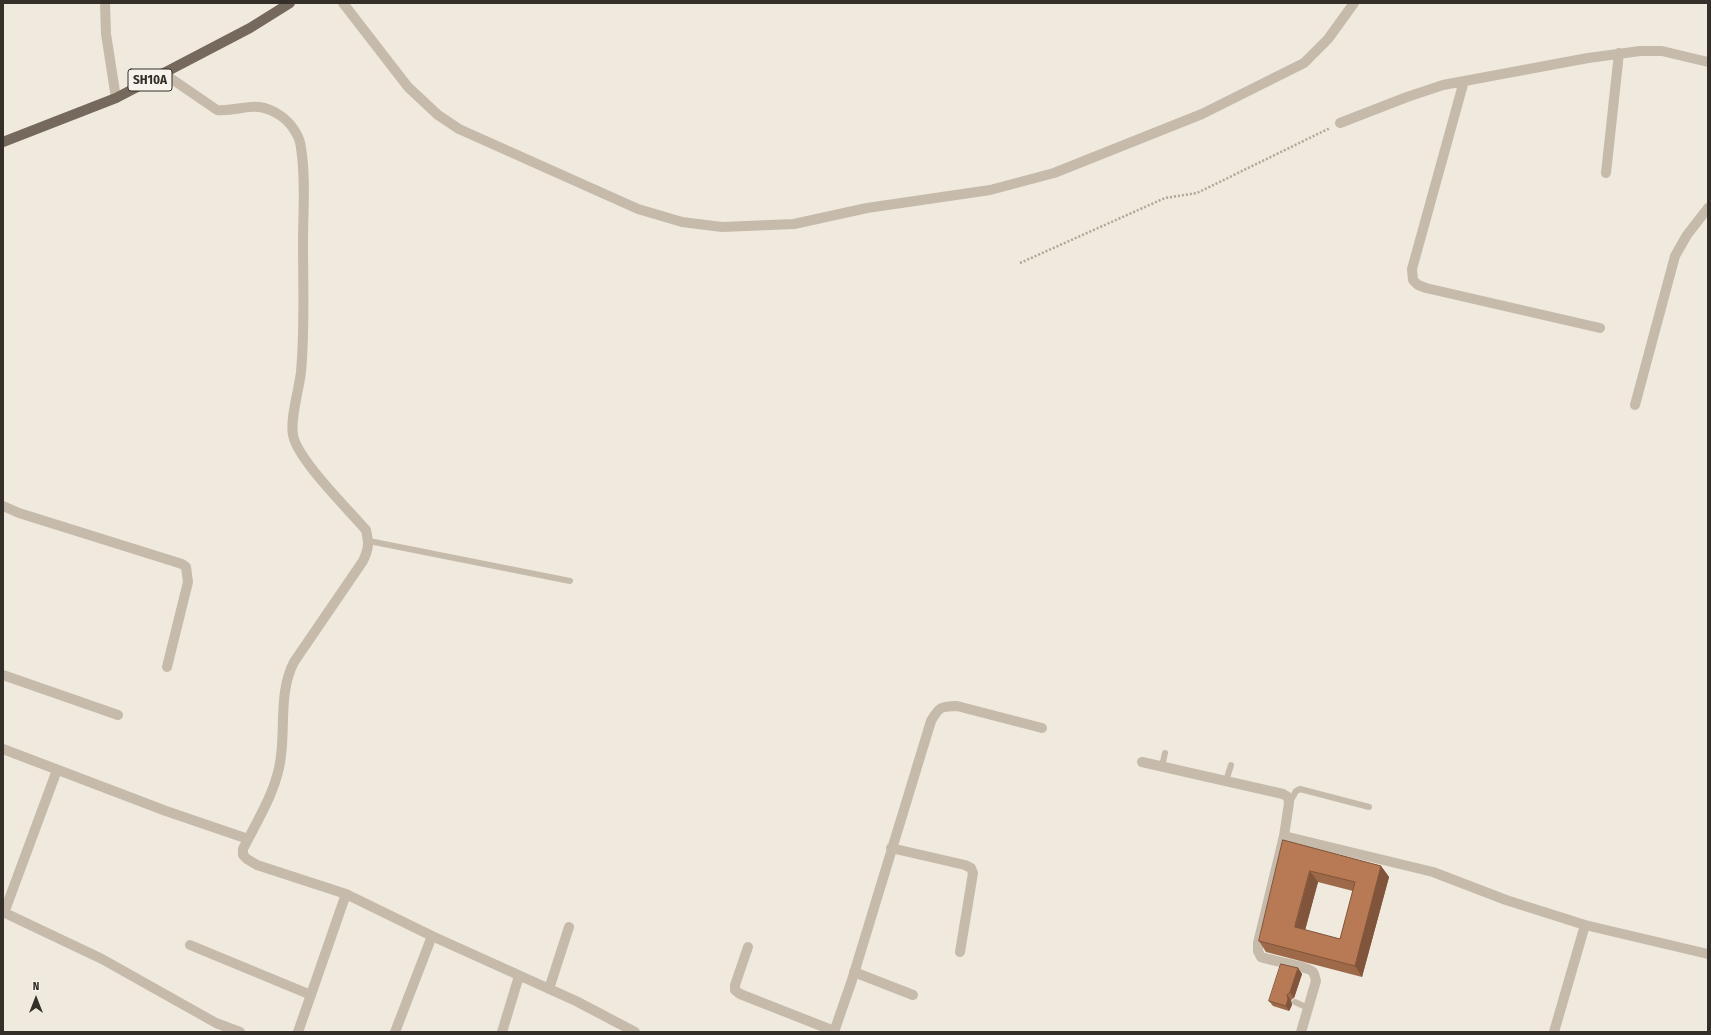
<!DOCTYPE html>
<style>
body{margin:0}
#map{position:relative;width:1711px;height:1035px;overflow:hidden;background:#efe9de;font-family:"Fira Sans Condensed",sans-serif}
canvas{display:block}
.frame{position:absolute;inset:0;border:4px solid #352f29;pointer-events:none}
.north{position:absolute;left:16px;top:979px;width:40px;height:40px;-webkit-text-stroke:3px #f7f3ea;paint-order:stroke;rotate:0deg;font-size:11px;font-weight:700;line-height:16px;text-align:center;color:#352f29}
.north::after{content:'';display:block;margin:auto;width:14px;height:18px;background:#352f29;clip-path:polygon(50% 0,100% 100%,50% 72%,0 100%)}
</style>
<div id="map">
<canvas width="1711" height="1035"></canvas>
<div class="frame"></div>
<div class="north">N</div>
</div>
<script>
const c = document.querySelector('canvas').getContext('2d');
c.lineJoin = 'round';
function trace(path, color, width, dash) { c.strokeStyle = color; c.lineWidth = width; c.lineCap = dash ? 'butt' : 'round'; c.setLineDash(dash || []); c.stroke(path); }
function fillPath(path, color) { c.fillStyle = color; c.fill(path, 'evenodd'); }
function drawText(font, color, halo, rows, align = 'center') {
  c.font = font + ' "Fira Sans Condensed",sans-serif'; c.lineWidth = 3.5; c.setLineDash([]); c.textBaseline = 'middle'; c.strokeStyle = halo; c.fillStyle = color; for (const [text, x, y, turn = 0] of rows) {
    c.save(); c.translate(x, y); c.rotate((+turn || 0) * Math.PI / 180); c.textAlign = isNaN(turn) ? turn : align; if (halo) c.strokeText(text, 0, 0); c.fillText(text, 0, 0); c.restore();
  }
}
const path = new Path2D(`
 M1020 263 1165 198 1197 193 1330 128`);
const service = new Path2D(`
 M369 541 570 581
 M1162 766 1165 753
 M1226 781 1231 765
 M1290 802 1296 791 1300 789 1369 807
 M1295 1002 1308 1008`);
const minor = new Path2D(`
 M105 3 106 34 116 98
 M343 3 408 87 438 115 459 129 638 209 682 222 722 227 794 224 867 208 990 190 1054 173 1202 114 1304 63 1328 39 1354 3
 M163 73 217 110C243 112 255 98 281 116 291 123 300 136 301 148 306 178 303 212 303 242 303 285 305 329 301 372 299 390 290 418 293 435 297 459 348 509 366 530 369 544 369 548 363 561L294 662C277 695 287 733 279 768 273 796 256 823 243 849V855L247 859 257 865 346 894 432 936 576 1001 635 1032
 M1464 81 1412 269 1413 280 1418 285 1426 288 1600 328
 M1340 123 1407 97 1443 85 1588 58 1640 51H1662L1708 62
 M1606 173 1619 53
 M1635 405 1675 256 1687 235 1708 208
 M3 506 19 513 182 564 186 567 188 582 167 667
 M3 675 118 715
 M3 749 166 811 248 839
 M1142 762 1283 794 1288 797 1289 803 1284 836 1258 943V951L1261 957C1272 961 1308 966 1313 972 1315 975 1315 978 1316 981L1301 1032
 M1284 836 1433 872 1506 900 1585 925 1708 954
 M891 848 965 865 971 868 973 873 960 952
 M3 912 102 959 216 1023 240 1032
 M4 913 57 770
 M190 945 311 995
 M748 947 735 985V990L740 994 834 1031
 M854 972 913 995
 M549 989 569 927
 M298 1032 346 894
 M395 1032 432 936
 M502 1032 519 976
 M834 1032 852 980 931 721C939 707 941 706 957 706L1042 728
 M1554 1032 1585 925`);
const primary = new Path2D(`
 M3 142 116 98 250 28 290 3`);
const wall = new Path2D(`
 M1283 840 1381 866 1389 877 1362 977 1266 952 1259 941ZM1318 882 1353 891 1340 939 1305 930Z
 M1298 968 1302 974 1294 998 1291 1000 1292 1005 1289 1011 1273 1006 1269 1001Z`);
const shadedWall = new Path2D(`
 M1381 866 1389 877 1362 977 1355 966Z
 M1310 871 1318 882 1303 938 1295 927Z
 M1298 968 1302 974 1294 998 1290 992Z
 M1287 995 1291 1000 1292 1005 1289 1011 1286 1006Z`);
const building = new Path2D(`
 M1283 840 1381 866 1355 966 1259 941ZM1310 871 1355 882 1340 939 1295 927Z
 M1281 964 1298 968 1290 992 1287 995 1288 999 1286 1006 1269 1001Z`);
const shields = [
 [150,80,44]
];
const shieldNames = [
 ["SH10A",150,80]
];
trace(path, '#b2a695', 2.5, [2, 2]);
trace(service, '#c6bbab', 6);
trace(minor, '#c6bbab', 10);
trace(primary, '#75685c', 10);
fillPath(wall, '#9d6948');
fillPath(shadedWall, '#80553b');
fillPath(building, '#b77a54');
trace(building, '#80553b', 1);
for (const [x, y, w] of shields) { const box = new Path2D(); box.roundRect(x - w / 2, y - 11, w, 22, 3); c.fillStyle = '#f7f3ea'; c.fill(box); trace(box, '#352f29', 1); }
drawText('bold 13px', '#352f29', null, shieldNames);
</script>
